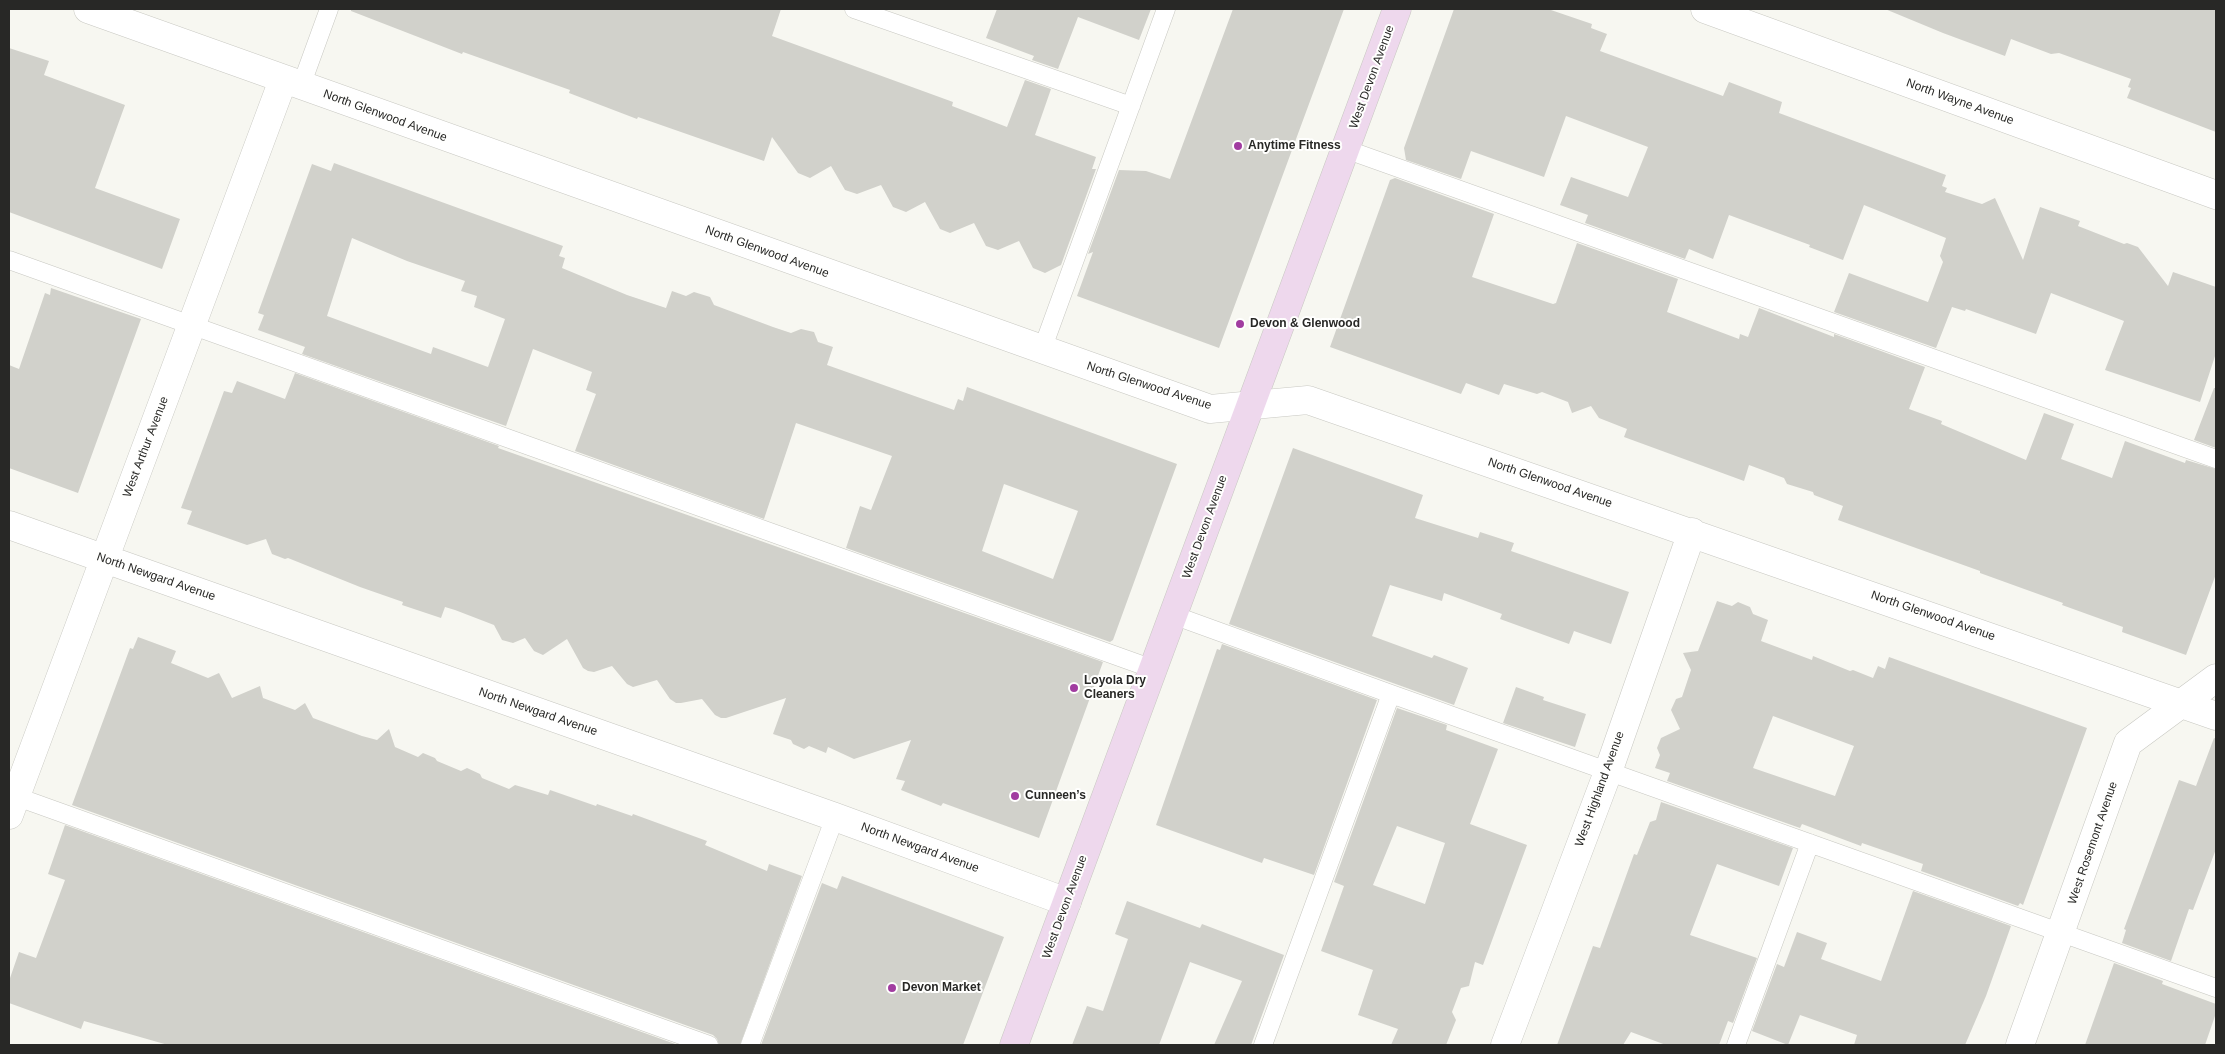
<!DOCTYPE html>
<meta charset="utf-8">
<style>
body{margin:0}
#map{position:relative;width:2225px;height:1054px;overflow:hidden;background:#f7f7f1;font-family:Helvetica,sans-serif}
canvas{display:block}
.frame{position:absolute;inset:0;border:10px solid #282826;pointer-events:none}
</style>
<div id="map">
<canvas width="2225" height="1054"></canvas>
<div class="frame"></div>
</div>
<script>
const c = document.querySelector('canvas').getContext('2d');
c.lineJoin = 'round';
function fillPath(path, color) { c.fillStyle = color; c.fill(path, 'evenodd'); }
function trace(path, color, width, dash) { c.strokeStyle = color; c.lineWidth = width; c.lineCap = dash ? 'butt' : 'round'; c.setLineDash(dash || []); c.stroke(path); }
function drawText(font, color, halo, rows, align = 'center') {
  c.font = font + ' Helvetica,sans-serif'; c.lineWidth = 4; c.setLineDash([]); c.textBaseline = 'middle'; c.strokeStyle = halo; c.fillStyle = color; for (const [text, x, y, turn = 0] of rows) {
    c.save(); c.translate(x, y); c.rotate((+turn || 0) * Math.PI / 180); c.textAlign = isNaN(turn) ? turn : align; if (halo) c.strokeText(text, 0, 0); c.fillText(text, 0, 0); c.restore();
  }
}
const building = new Path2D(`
 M351 9H781L772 36 953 102 952 106 1007 127 1025 80 1051 89 1035 135 1096 157 1092 169H1096L1061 265 1045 273 1033 268 1019 241 998 250 986 246 974 223 950 233 940 229 925 202 906 212 893 207 881 185 857 194 845 190 831 166 810 178 798 173 772 137 764 161 638 117 637 119 569 93 570 90 463 52 462 54 351 11Z
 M997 9H1151L1139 40 1078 17 1058 69 1032 60 1034 56 986 38Z
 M1233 9H1344L1219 348 1077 296 1093 252 1088 254 1119 170 1146 171 1170 179Z
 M1454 9H1548L1592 24 1591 28 1607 34 1600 51 1723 96 1729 82 1782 102 1779 113 1946 175 1942 186 1947 188 1945 192 1982 204 1995 198 2023 260 2040 207 2080 221 2078 226 2124 244 2127 243 2138 247 2168 286 2173 272 2216 287V353L2200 402 2105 370 2124 321 2051 293 2036 334 1966 309 1965 311 1952 307 1936 348 1834 312 1849 273 1928 302 1943 262 1940 256 1946 238 1864 205 1843 260 1809 247 1810 245 1729 215 1713 259 1689 249 1685 259 1585 223 1588 215 1560 205 1571 177 1628 197 1648 147 1566 116 1544 177 1471 151 1461 179 1406 160 1404 148Z
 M1885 9H2216V132L2127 98 2131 88 2128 87 2131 79 2059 53 2051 54 2011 39 2005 56 1943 33Z
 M9 48 49 61 44 75 125 105 95 188 180 219 162 269 9 212Z
 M334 163 563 246 559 256 565 258 562 268 627 295 666 308 672 291 686 296 694 292 710 297 714 305 773 327 791 333 801 329 814 332 818 342 833 347 827 365 954 410 958 399 963 401 967 387 1177 464 1113 640 1110 642 846 548 860 506 871 510 892 456 796 423 764 519 575 451 596 394 586 390 592 372 533 349 506 426 302 354 305 347 258 330 264 315 258 313 312 164 331 171ZM352 238 407 261 465 281 461 291 477 296 474 307 505 319 488 367 433 347 431 354 327 316ZM1004 484 1078 511 1053 579 982 551Z
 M1395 178 1494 214 1472 277 1553 304 1556 303 1577 243 1678 279 1667 312 1739 339 1740 334 1748 337 1759 308 1834 337V334L1925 367 1909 409 1942 421 1941 424 2026 460 2044 413 2074 424 2061 459 2112 478 2125 441 2185 463 2186 460 2216 469V574L2186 655 2122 632 2123 627 2062 605 2063 603 1980 573V571L1838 520 1843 506 1814 495 1813 492 1787 484 1784 478 1749 465 1744 481 1624 437 1627 429 1599 418 1591 406 1572 413 1568 402 1542 392 1537 394 1504 384 1499 395 1466 383 1461 394 1330 347 1390 180Z
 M51 288 141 319 78 493 9 468V365L19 369 45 293 50 295Z
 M295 373 499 446 498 448 1103 662 1039 838 943 803 941 806 901 790 905 781 896 779 911 740 854 759 828 747 826 753 809 746 804 749 793 744 791 740 773 734 786 698 726 718H721L715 715 702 699 681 703H676L670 699 657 680 633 687 627 684 612 666 594 672 588 671 583 668 567 639 543 655 534 651 525 638 513 643 502 640 494 625 455 610 445 607 441 618 402 605 403 602 360 587 288 558 285 559 272 554 266 539 247 545 187 524 192 511 181 508 224 391 232 393 237 381 285 399Z
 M2214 388H2216V448L2194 440Z
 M1293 448 1423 495 1415 518 1478 538 1480 532 1514 543 1511 551 1629 592 1611 644 1574 631 1569 644 1500 619 1502 614 1444 593 1442 601 1390 585 1372 636 1432 658 1434 655 1468 668 1454 705 1229 624Z
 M1717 601 1732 606 1738 602 1750 607 1753 614 1768 620 1761 641 1812 660 1813 656 1850 671 1853 670 1873 678 1878 666 1885 669 1889 657 2087 728 2023 905 2020 903 2018 906 1921 871 1923 864 1862 843 1861 846 1802 824 1800 828 1667 781 1670 773 1655 768 1660 755 1657 748 1661 738 1680 729 1671 710 1676 699 1682 697 1691 670 1683 653 1698 651ZM1773 716 1854 746 1835 796 1753 768Z
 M138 637 176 651 171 663 208 678 219 673 232 698 260 686 263 698 295 710 305 703 313 718 362 736 377 740 389 729 395 747 418 757 423 753 435 758 437 761 461 771 467 768 480 774 482 778 509 789 515 785 548 795 550 790 596 806 597 804 632 816 633 814 707 841 705 845 767 871 769 864 802 876 740 1045H719L717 1039 713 1035 72 805 130 648 133 649Z
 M1222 644 1377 700 1314 875 1264 858 1262 863 1156 825 1217 649 1220 650Z
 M1516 687 1544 697 1543 700 1586 714 1575 747 1503 723Z
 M1397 708 1447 725 1446 730 1498 749 1470 824 1527 845 1483 965 1475 962 1469 986 1461 988 1452 1012 1456 1020 1446 1045H1391L1398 1029 1358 1015 1373 970 1321 951 1344 886 1334 882ZM1397 826 1445 843 1425 904 1373 885Z
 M2214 738 2216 739V849L2193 910 2189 909 2171 961 2122 943 2126 930 2124 929 2179 780 2196 786Z
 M1661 802 1793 848 1779 886 1717 864 1690 935 1757 958 1733 1023 1728 1021 1719 1045H1666L1631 1032 1623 1045H1557L1593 946 1600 948 1634 854 1637 855 1650 822 1656 820Z
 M65 825 678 1045H168L84 1021 81 1029 9 1003V981L19 952 36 958 65 880 48 874Z
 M842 876 1004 937 963 1045H761L822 883 837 889Z
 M1913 891 2011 926 1986 996 1965 1045H1854L1857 1035 1800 1015 1788 1045 1752 1031 1777 964 1784 967 1797 932 1827 943 1821 959 1881 981Z
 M1127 901 1200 928 1202 924 1284 955 1251 1045H1214L1242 981 1190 962 1159 1045H1072L1087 1006 1103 1011 1128 939 1115 934Z
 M2114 963 2163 981 2162 984 2216 1004V1013L2205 1045H2085Z`);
const lane = new Path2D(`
 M854 9 1131 106
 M301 86 329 9
 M1345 149 2216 459
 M9 260 1153 669
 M1042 350 1166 9
 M1173 615 1391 694 2216 988
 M9 794 709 1045
 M750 1045 835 817
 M1263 1045 1391 694
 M1736 1045 1810 843`);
const street = new Path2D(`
 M88 9 1210 409 1308 400 2216 716
 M1705 9 2216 195
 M9 525 835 817 1067 902
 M9 815 283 80
 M1505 1045 1608 772 1692 532
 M2020 1045 2128 743 2216 678`);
const secondary = new Path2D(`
 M1014 1045 1397 9`);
const markers = [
 [1238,146,5,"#a13ca0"],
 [1240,324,5,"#a13ca0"],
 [1074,688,5,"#a13ca0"],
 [1015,796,5,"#a13ca0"],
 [892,988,5,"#a13ca0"]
];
const streetNames = [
 ["West Devon Avenue",1372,77,-70],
 ["North Wayne Avenue",1960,102,20],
 ["North Glenwood Avenue",385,116,20],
 ["North Glenwood Avenue",767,252,20],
 ["North Glenwood Avenue",1149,386,18],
 ["West Arthur Avenue",146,447,-69],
 ["North Glenwood Avenue",1550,483,19],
 ["West Devon Avenue",1205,527,-70],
 ["North Newgard Avenue",156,577,19],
 ["North Glenwood Avenue",1933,616,19],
 ["North Newgard Avenue",538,712,19],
 ["West Highland Avenue",1600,789,-70],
 ["West Rosemont Avenue",2093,843,-71],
 ["North Newgard Avenue",920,848,20],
 ["West Devon Avenue",1065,907,-70]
];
const poiNames = [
 ["Anytime Fitness",1248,146],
 ["Devon & Glenwood",1250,324],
 ["Loyola Dry",1084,681],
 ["Cleaners",1084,695],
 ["Cunneen’s",1025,796],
 ["Devon Market",902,988]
];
fillPath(building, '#d1d1cb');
trace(lane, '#c8c8c2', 19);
trace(street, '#c8c8c2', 29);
trace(secondary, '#c8c8c2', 29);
trace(lane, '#fff', 18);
trace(street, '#fff', 28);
trace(secondary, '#eed8ed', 28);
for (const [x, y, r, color] of markers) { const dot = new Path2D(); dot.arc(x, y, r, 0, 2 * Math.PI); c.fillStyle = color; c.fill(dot); trace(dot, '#fffffe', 2); }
drawText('12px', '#282826', '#fffffe', streetNames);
drawText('bold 12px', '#282826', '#fffffe', poiNames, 'left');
</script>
